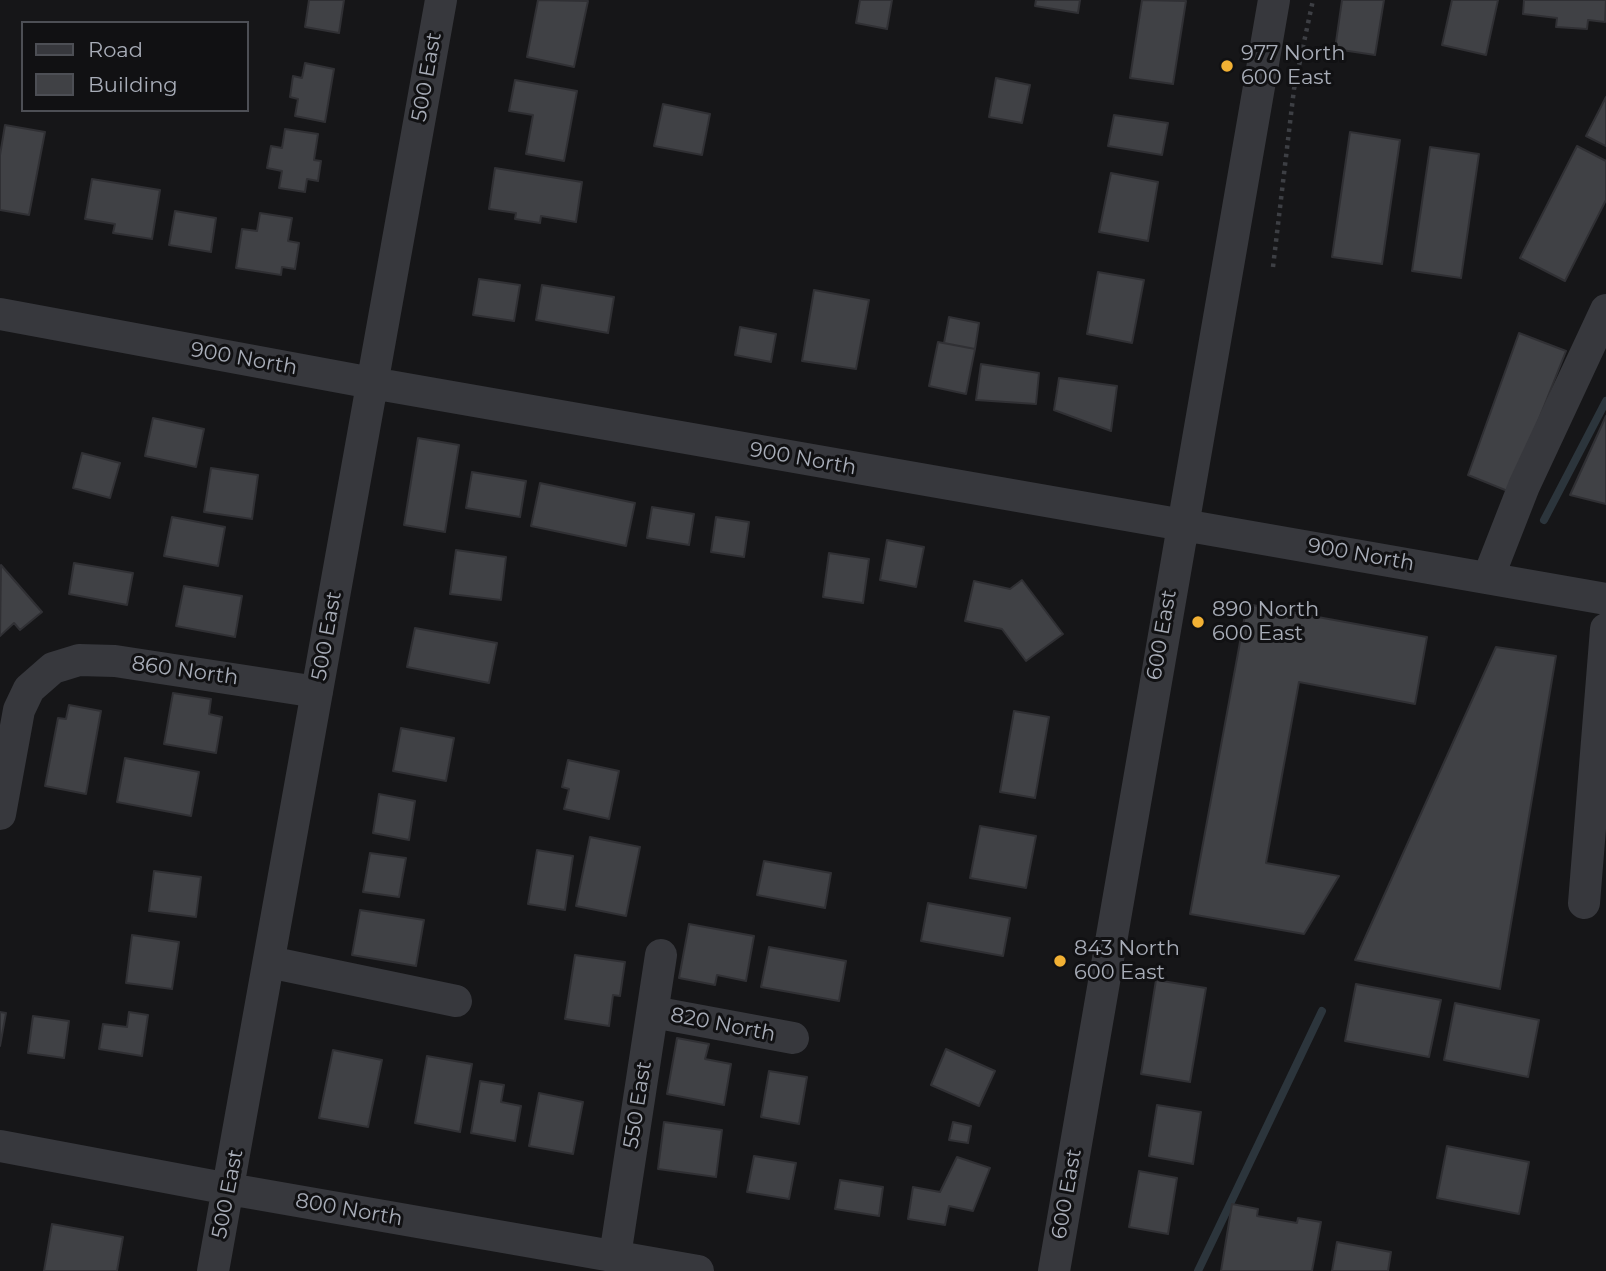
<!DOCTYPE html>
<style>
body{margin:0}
#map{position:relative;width:1606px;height:1271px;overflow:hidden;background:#161618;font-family:Montserrat,sans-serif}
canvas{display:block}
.legend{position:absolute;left:21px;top:21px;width:228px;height:91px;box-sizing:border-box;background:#111113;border:2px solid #4d4f55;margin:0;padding:9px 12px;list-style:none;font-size:21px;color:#a8adb8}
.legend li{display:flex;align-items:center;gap:14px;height:35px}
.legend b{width:35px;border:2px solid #4d4f55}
</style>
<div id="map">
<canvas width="1606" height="1271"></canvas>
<ul class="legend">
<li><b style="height:9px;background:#37383d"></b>Road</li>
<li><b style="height:19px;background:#404145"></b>Building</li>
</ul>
</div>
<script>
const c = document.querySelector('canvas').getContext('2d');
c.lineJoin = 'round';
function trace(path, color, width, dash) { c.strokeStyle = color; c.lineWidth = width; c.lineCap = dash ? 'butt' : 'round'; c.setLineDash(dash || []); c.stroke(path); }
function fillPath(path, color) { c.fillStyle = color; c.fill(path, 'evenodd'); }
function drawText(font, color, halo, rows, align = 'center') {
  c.font = font + ' Montserrat,sans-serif'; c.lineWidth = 6; c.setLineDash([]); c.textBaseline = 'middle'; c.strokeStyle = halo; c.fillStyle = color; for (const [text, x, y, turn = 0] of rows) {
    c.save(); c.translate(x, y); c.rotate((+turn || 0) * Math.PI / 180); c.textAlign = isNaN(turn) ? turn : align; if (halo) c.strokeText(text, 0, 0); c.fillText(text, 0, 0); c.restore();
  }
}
const stream = new Path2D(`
 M1544 520 1606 401
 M1198 1271 1322 1011`);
const building = new Path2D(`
 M309 0H344L339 33 305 27Z
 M538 0 588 1 574 67 527 57Z
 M860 0H892L887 29 856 23Z
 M1036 0H1080L1078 13 1035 6Z
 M1142 0 1186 1 1173 84 1130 78Z
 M1342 0H1384L1375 55 1335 49Z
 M1452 0H1498L1486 55 1442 45Z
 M1524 0H1606L1605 22 1588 20 1587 29 1556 27 1557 18 1523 14Z
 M305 63 334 69 325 122 295 116 298 99 290 97 293 76 302 78Z
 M996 78 1030 85 1022 123 989 117Z
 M515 80 577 91 564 161 526 154 533 115 509 111Z
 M1606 97V146L1586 136Z
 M663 104 710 114 702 155 654 146Z
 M1114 115 1168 123 1162 155 1108 146Z
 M5 125 45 132 29 215 0 210V155Z
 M285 129 318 134 314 160 321 161 318 181 307 179 305 192 279 188 282 171 267 168 271 146 282 148Z
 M1350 132 1400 140 1382 264 1332 257Z
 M1577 146 1606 161V200L1565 281 1520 258Z
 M1430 147 1479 154 1461 278 1412 271Z
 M495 168 582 182 576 222 541 216 540 223 515 219 516 213 489 209Z
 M1111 173 1158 182 1148 241 1099 232Z
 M92 179 160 190 152 239 113 233 115 224 85 219Z
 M175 211 216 218 211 252 169 245Z
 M260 213 292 218 288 241 299 243 295 269 282 267 281 275 236 268 242 229 257 231Z
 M1098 272 1144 280 1132 343 1087 334Z
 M479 279 520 285 514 321 473 315Z
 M542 285 614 297 608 333 536 320Z
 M814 290 869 300 856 369 802 361Z
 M949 317 979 323 975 349 944 343Z
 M740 327 776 334 771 362 735 355Z
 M1519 333 1566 351 1510 492 1468 475Z
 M938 342 975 349 966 394 929 386Z
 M981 364 1039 373 1036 404 976 400Z
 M1059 378 1117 386 1111 431 1054 410Z
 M1606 416V504L1570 495Z
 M153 418 204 429 196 467 145 456Z
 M418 438 459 445 445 532 404 525Z
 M82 453 120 463 110 498 73 488Z
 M211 468 258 475 252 519 204 512Z
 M472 472 526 481 520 517 466 508Z
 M540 483 635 503 626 546 531 526Z
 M652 507 694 514 689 545 647 538Z
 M172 517 225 527 218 566 164 556Z
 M716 517 749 522 744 557 711 552Z
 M887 540 924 547 916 587 880 580Z
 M456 550 506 557 501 600 450 594Z
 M829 553 869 559 863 603 823 597Z
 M74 563 133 573 127 605 69 594Z
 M1 565 42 612 20 630 14 623 0 636Z
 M1022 580 1063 634 1026 661 1002 629 965 621 974 581 1010 589Z
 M184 586 242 596 235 637 176 626Z
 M1247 604 1427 637 1415 704 1299 682 1266 863 1339 876 1304 934 1190 914Z
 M415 628 497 643 489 683 407 667Z
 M1496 647 1556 656 1500 989 1355 960Z
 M173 693 211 699 209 714 222 717 216 753 164 744Z
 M69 705 101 711 86 794 45 786 58 718 66 719Z
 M1014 711 1049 717 1035 798 1000 792Z
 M401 728 454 738 446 781 393 771Z
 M125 758 199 772 191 816 117 802Z
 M568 760 619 771 609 819 564 809 569 789 562 787Z
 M379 794 415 801 409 840 373 833Z
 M980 826 1036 836 1026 888 970 878Z
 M590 837 640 847 626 916 576 906Z
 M537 850 573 856 565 910 528 904Z
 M370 853 406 858 399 897 363 892Z
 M764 861 831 873 825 908 757 895Z
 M154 871 201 877 196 917 149 911Z
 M928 903 1010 918 1003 956 921 941Z
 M360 910 424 920 416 966 352 955Z
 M689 924 754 936 746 981 717 975 715 985 679 978Z
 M132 935 179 942 172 989 126 983Z
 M769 947 846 961 839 1001 761 987Z
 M575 955 625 962 620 996 613 995 609 1026 565 1019Z
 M1156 980 1206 988 1190 1082 1141 1074Z
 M1356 984 1441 1000 1429 1057 1345 1041Z
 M1455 1003 1539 1020 1528 1077 1444 1060Z
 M0 1012 6 1013 0 1046Z
 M129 1012 148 1015 142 1056 99 1049 103 1024 127 1027Z
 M33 1016 69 1021 64 1058 28 1053Z
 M677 1038 709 1044 705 1059 731 1064 724 1105 667 1094Z
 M946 1049 995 1071 979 1106 931 1085Z
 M333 1050 382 1060 368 1127 319 1118Z
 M427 1056 472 1064 460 1132 415 1123Z
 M769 1071 807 1077 799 1124 761 1117Z
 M480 1081 504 1085 501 1102 521 1106 515 1141 471 1133Z
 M539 1093 583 1102 573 1154 529 1146Z
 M1157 1105 1201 1112 1193 1164 1149 1156Z
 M664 1122 722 1130 716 1177 658 1169Z
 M953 1122 971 1126 968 1143 949 1140Z
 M1447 1146 1529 1162 1519 1214 1437 1198Z
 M754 1156 796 1163 789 1199 747 1192Z
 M957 1157 990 1168 973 1211 949 1206 945 1225 908 1219 913 1187 940 1192Z
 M1139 1171 1177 1178 1168 1234 1129 1227Z
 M840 1180 883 1187 879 1216 835 1209Z
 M1232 1204 1258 1209 1257 1216 1297 1223 1298 1218 1321 1222 1312 1271H1221Z
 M52 1224 123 1237 117 1271H44Z
 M1337 1242 1391 1252 1388 1271H1332Z`);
const path = new Path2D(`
 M1273 267 1294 89 1313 0`);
const minor = new Path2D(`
 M0 314 372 383 1606 599
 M1488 578 1524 486 1606 310
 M0 814 19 710 29 689 53 668 79 660 115 661 317 692
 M1584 903 1606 629
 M269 962 456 1001
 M653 1012 793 1038
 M0 1146 229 1189 698 1271
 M615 1256 661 955
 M213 1271 441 0
 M1054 1271 1274 0`);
const markers = [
 [1227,66,7,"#f2b134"],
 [1198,622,7,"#f2b134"],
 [1060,961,7,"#f2b134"]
];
const poiNames = [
 ["977 North",1241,54],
 ["600 East",1241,78],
 ["890 North",1212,610],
 ["600 East",1212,634],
 ["843 North",1074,949],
 ["600 East",1074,973]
];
const streetNames = [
 ["500 East",427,77,-80],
 ["900 North",244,359,10],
 ["900 North",803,459,10],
 ["900 North",1361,555,10],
 ["600 East",1162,635,-80],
 ["500 East",327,636,-80],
 ["860 North",185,671,8],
 ["820 North",723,1025,11],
 ["550 East",638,1105,-81],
 ["500 East",228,1194,-79],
 ["600 East",1067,1194,-80],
 ["800 North",349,1210,10]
];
trace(stream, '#2c353c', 8);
fillPath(building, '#404145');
trace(building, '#303034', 2);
trace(path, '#3d3f44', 4.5, [3.5, 5]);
trace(minor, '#37383d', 32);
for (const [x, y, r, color] of markers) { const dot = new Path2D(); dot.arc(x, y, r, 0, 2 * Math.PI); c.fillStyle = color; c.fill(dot); trace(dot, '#111113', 2.5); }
drawText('21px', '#a8adb8', '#111113', poiNames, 'left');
drawText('21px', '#a8adb8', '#111113', streetNames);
</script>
